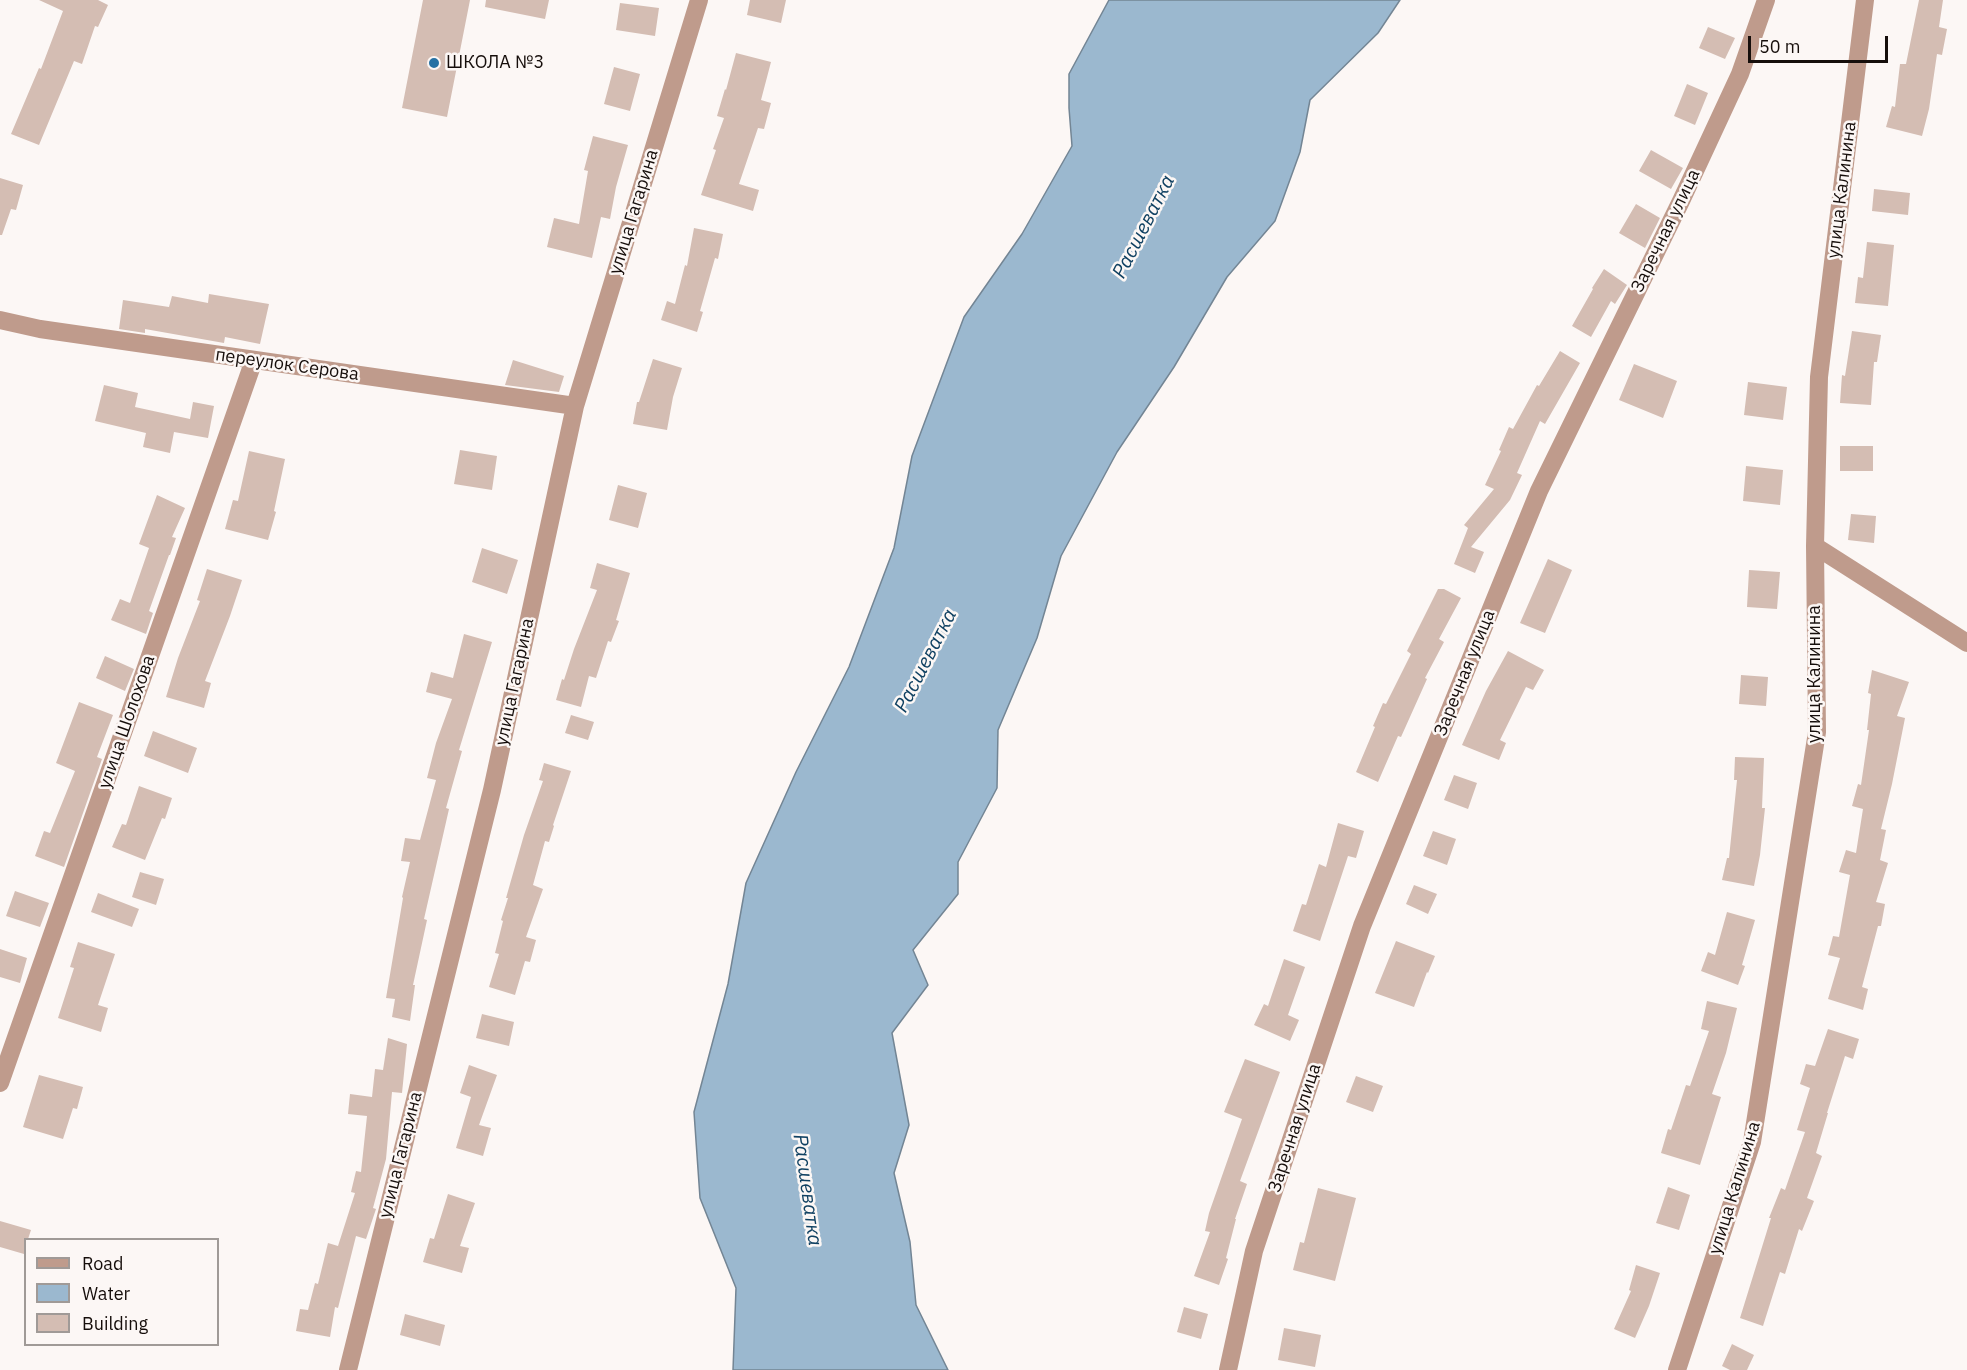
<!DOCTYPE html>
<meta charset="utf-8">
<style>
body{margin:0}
#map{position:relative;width:1967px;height:1370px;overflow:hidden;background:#fcf7f5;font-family:"IBM Plex Sans",sans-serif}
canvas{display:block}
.legend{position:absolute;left:24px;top:1238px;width:195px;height:108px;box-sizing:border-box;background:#fcf7f5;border:2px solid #a09a97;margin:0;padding:8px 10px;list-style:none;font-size:18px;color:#160e0b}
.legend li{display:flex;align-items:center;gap:12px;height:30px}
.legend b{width:30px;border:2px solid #a09a97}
.scale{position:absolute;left:1748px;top:36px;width:140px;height:27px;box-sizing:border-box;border:3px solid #160e0b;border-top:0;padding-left:8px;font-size:18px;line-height:21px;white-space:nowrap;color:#160e0b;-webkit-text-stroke:4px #fcf7f5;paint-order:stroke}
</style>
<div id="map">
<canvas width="1967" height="1370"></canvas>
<ul class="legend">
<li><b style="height:8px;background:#bf9b8c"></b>Road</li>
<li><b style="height:16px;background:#9bb8cf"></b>Water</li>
<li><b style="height:16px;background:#d4bdb3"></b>Building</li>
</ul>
<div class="scale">50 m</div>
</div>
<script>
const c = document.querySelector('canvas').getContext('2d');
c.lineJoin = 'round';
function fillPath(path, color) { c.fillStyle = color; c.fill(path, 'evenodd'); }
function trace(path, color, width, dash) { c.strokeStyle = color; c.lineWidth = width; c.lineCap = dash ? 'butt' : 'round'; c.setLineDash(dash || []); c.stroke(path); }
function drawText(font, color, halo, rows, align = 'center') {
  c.font = font + ' "IBM Plex Sans",sans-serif'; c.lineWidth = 5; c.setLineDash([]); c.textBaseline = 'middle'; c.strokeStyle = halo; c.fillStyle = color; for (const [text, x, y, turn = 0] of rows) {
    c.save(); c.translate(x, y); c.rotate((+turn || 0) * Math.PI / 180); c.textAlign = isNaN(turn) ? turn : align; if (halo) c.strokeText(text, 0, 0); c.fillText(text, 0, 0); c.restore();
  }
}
const water = new Path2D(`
 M1109 0H1400L1378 33 1310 100 1300 152 1275 221 1227 277 1174 367 1117 452 1061 556 1037 638 998 730 997 788 958 862V894L913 950 928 985 892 1033 909 1125 894 1173 910 1242 916 1305 948 1370H733L736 1288 700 1198 694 1112 728 984 746 883 796 772 849 667 894 548 912 456 964 317 1022 234 1072 146 1069 108V74Z`);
const building = new Path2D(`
 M39 0H98L108 5 98 27 95 26 82 64 74 61 39 145 11 134 39 68 41 69 63 11Z
 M423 0H470L447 117 402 108Z
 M486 0H549L545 19 485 7Z
 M750 0H786L781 23 747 15Z
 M1919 0H1943L1939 27 1947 29 1942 55 1937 54 1929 109 1922 136 1886 127 1892 106 1895 107 1900 64H1906Z
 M620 3 659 8 655 36 616 30Z
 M1708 27 1735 38 1725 59 1699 48Z
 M736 53 771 62 761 100 771 103 764 129 758 128 739 184 759 190 753 211 701 195 716 150 713 149 724 118 717 116 725 89 726 90Z
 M614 67 640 74 630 111 604 104Z
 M1687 84 1708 93 1695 125 1674 116Z
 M593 136 628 145 616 187 610 219 601 217 592 258 547 247 554 218 579 224 588 171 584 170Z
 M1651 150 1683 168 1671 189 1639 171Z
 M0 178 23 185 16 210 11 209 2 235H0Z
 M1874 189 1910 193 1908 215 1872 211Z
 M1636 204 1660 218 1645 248 1619 233Z
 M694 228 723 234 718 259 715 258 700 311 703 312 697 332 661 320 667 301 675 304 685 265 687 266Z
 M1867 242 1894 245 1888 306 1855 303 1858 277 1863 278Z
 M1604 269 1627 285 1615 304 1611 301 1591 337 1572 326 1593 289 1592 288Z
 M209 294 269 304 260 344 225 337 224 343 145 329V333L119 329 123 300 169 307 172 296 208 303Z
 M1852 331 1881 335 1877 362H1874L1871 405 1840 403 1842 375 1845 376Z
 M1560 351 1580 363 1545 424 1540 421 1517 473 1522 475 1510 500 1471 547 1484 552 1475 573 1454 564 1468 528 1464 525 1494 489 1485 485 1501 451 1499 450 1509 427 1513 429 1537 385 1539 386Z
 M653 359 682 368 673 397 667 430 633 424 637 402H639Z
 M513 360 564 376 559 392 505 385Z
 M1634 364 1677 381 1663 418 1619 400Z
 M1748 382 1787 387 1783 420 1744 415Z
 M104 385 138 393 135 407 190 419 193 402 214 406 208 438 174 432 170 453 143 447 146 433 95 421Z
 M1840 446H1873V471H1840Z
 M460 450 497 456 492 490 454 484Z
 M249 451 285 459 274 511 276 512 268 540 225 529 233 500 238 501Z
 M1746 466 1783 470 1780 505 1743 501Z
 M618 485 647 493 638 528 609 520Z
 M157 495 185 508 172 537 176 538 170 555H169L149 611 153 613 146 634 111 620 120 599 130 603 149 548 139 544Z
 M1851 514 1876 516 1874 543 1848 540Z
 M482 548 518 560 507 594 472 582Z
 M1548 559 1572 570 1545 633 1520 623Z
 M597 563 630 573 616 620 619 621 611 642 608 641 596 678 589 676 581 707 556 700 562 679 564 680 574 649 597 590 590 588Z
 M207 569 242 580 230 616 205 681 211 683 204 708 166 697 178 658 200 601 197 600Z
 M1749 570 1780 572 1777 609 1747 607Z
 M1438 589H1444L1461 598 1439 639 1444 642 1425 678 1427 679 1401 737 1398 736 1378 782 1356 772 1375 727 1373 726 1383 703 1386 704 1411 654 1407 651Z
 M464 634 492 642 459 750 462 751 446 808 449 809 424 919 427 920 413 985H415L410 1021 392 1017 395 999 386 998 403 898 402 897 410 862 401 861 405 838 420 840 436 780 427 778 436 743 452 699 426 692 431 672 453 678Z
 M1508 651 1544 670 1533 690 1526 687 1500 740 1506 743 1499 760 1462 745 1486 691Z
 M105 656 134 669 125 691 96 678Z
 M1872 670 1909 682 1897 716 1905 718 1892 784 1881 829 1886 830 1880 860 1888 863 1876 902 1885 904 1881 926H1878L1862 987 1868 989 1863 1010 1828 999 1840 958 1828 955 1833 936 1839 937 1850 875 1839 872 1846 850 1856 853 1863 809 1852 806 1858 784 1861 785 1869 730H1867L1871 694 1868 693Z
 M1741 675 1768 677 1766 706 1739 704Z
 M79 702 113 715 97 757 102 759 64 867 35 856 44 831 50 833 75 771 56 763Z
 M571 715 594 722 588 740 565 733Z
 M153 731 197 748 188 773 144 756Z
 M1735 757 1764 758 1762 808H1765L1760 855 1754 886 1722 880 1727 858H1729L1737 780H1734Z
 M544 763 571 771 553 825 554 826 549 842 545 841 533 885 543 889 526 937 536 940 530 962 525 961 515 995 489 987 499 954 495 953 503 921 501 920 508 898H506L524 835 543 781 539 780Z
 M1454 775 1477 783 1468 809 1444 800Z
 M139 786 172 798 165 819 162 818 145 860 112 847 122 824 126 825Z
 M1338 823 1364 831 1356 858 1348 856 1320 941 1293 931 1302 904 1306 905 1319 864 1326 867Z
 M1433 831 1456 839 1447 865 1423 856Z
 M140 872 164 879 156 905 132 897Z
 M1414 885 1437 894 1428 914 1406 904Z
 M15 891 49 903 40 927 6 916Z
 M98 893 139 909 132 927 91 912Z
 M1727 912 1755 920 1742 965 1745 966 1738 985 1701 971 1708 952 1715 955Z
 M1396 941 1435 956 1428 973 1427 972 1414 1007 1375 993Z
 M78 942 115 954 98 1005 108 1008 101 1032 58 1018 74 968 70 967Z
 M0 949 27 958 20 983 0 977Z
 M1284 959 1305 967 1288 1015 1299 1020 1290 1041 1254 1025 1264 1004 1268 1006Z
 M1707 1001 1737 1008 1726 1053 1712 1094 1721 1097 1700 1165 1661 1153 1668 1129 1671 1130 1686 1085 1690 1086 1709 1031 1701 1029Z
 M482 1014 514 1022 509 1046 476 1038Z
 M1828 1029 1859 1039 1853 1059 1845 1056 1827 1113H1828L1816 1153 1822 1156 1807 1198 1814 1201 1802 1231 1799 1229 1785 1274 1780 1272 1763 1326 1740 1318 1771 1218H1769L1781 1188 1785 1190 1805 1132 1797 1130 1810 1088 1800 1084 1806 1064 1815 1066Z
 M388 1038 407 1044 402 1093 392 1092 386 1159 373 1208 376 1209 366 1239 356 1236 338 1308 335 1307 330 1337 296 1331 300 1309 308 1310 315 1283 318 1284 328 1243 338 1246 355 1193 351 1192 356 1171 361 1172 367 1116 348 1114 350 1094 372 1097 375 1069 383 1070Z
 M1245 1059 1280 1072 1240 1181 1247 1184 1235 1219H1236L1226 1258 1228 1259 1219 1285 1194 1276 1210 1232 1205 1231 1209 1213 1242 1119 1224 1112Z
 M469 1065 497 1075 479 1125 491 1128 483 1156 456 1148 471 1097 460 1093Z
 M39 1075 83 1087 77 1109 73 1108 63 1139 23 1127Z
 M1356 1076 1383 1086 1373 1112 1346 1102Z
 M1668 1187 1690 1195 1679 1230 1656 1223Z
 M1318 1188 1356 1198 1335 1281 1293 1270 1300 1242 1304 1243Z
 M448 1194 475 1203 460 1246 469 1248 462 1273 423 1262 430 1238 434 1239Z
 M0 1221 31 1230 28 1239H26L24 1254 0 1247Z
 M1636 1265 1660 1273 1649 1306 1635 1338 1614 1329 1631 1291 1629 1290Z
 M1184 1307 1208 1314 1201 1339 1177 1332Z
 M405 1314 445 1325 440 1346 400 1335Z
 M1284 1328 1321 1335 1315 1367 1278 1360Z
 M1732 1344 1754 1355 1747 1370H1730L1722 1366Z`);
const minor = new Path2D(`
 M0 320 40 329 575 406
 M1815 546 1967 643
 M0 1083 254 360
 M348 1370 492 790 575 406 699 0
 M1228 1370 1254 1251 1362 926 1539 491 1681 201 1740 74 1766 0
 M1677 1370 1752 1142 1817 732 1815 546 1819 377 1865 0`);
const markers = [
 [434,63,6,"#2571a4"]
];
const poiNames = [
 ["ШКОЛА №3",446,63]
];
const streetNames = [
 ["улица Калинина",1842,190,-83],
 ["улица Гагарина",634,212,-73],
 ["Заречная улица",1666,231,-64],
 ["переулок Серова",287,365,8],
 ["Заречная улица",1465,673,-68],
 ["улица Калинина",1815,674,-90],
 ["улица Гагарина",515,682,-78],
 ["улица Шолохова",127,722,-71],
 ["Заречная улица",1295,1128,-72],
 ["улица Гагарина",401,1155,-76],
 ["улица Калинина",1735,1188,-73]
];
const waterNames = [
 ["Расшеватка",1144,227,-63],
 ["Расшеватка",926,661,-63],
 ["Расшеватка",807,1190,82]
];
fillPath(water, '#9bb8cf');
trace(water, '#738594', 1.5);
fillPath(building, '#d4bdb3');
trace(minor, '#bf9b8c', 18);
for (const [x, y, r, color] of markers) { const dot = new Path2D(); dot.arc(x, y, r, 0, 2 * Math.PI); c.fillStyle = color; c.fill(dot); trace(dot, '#fcf7f5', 2); }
drawText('18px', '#160e0b', '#fcf7f5', poiNames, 'left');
drawText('18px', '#160e0b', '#fcf7f5', streetNames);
drawText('italic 20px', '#104162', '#fcf7f5', waterNames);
</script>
